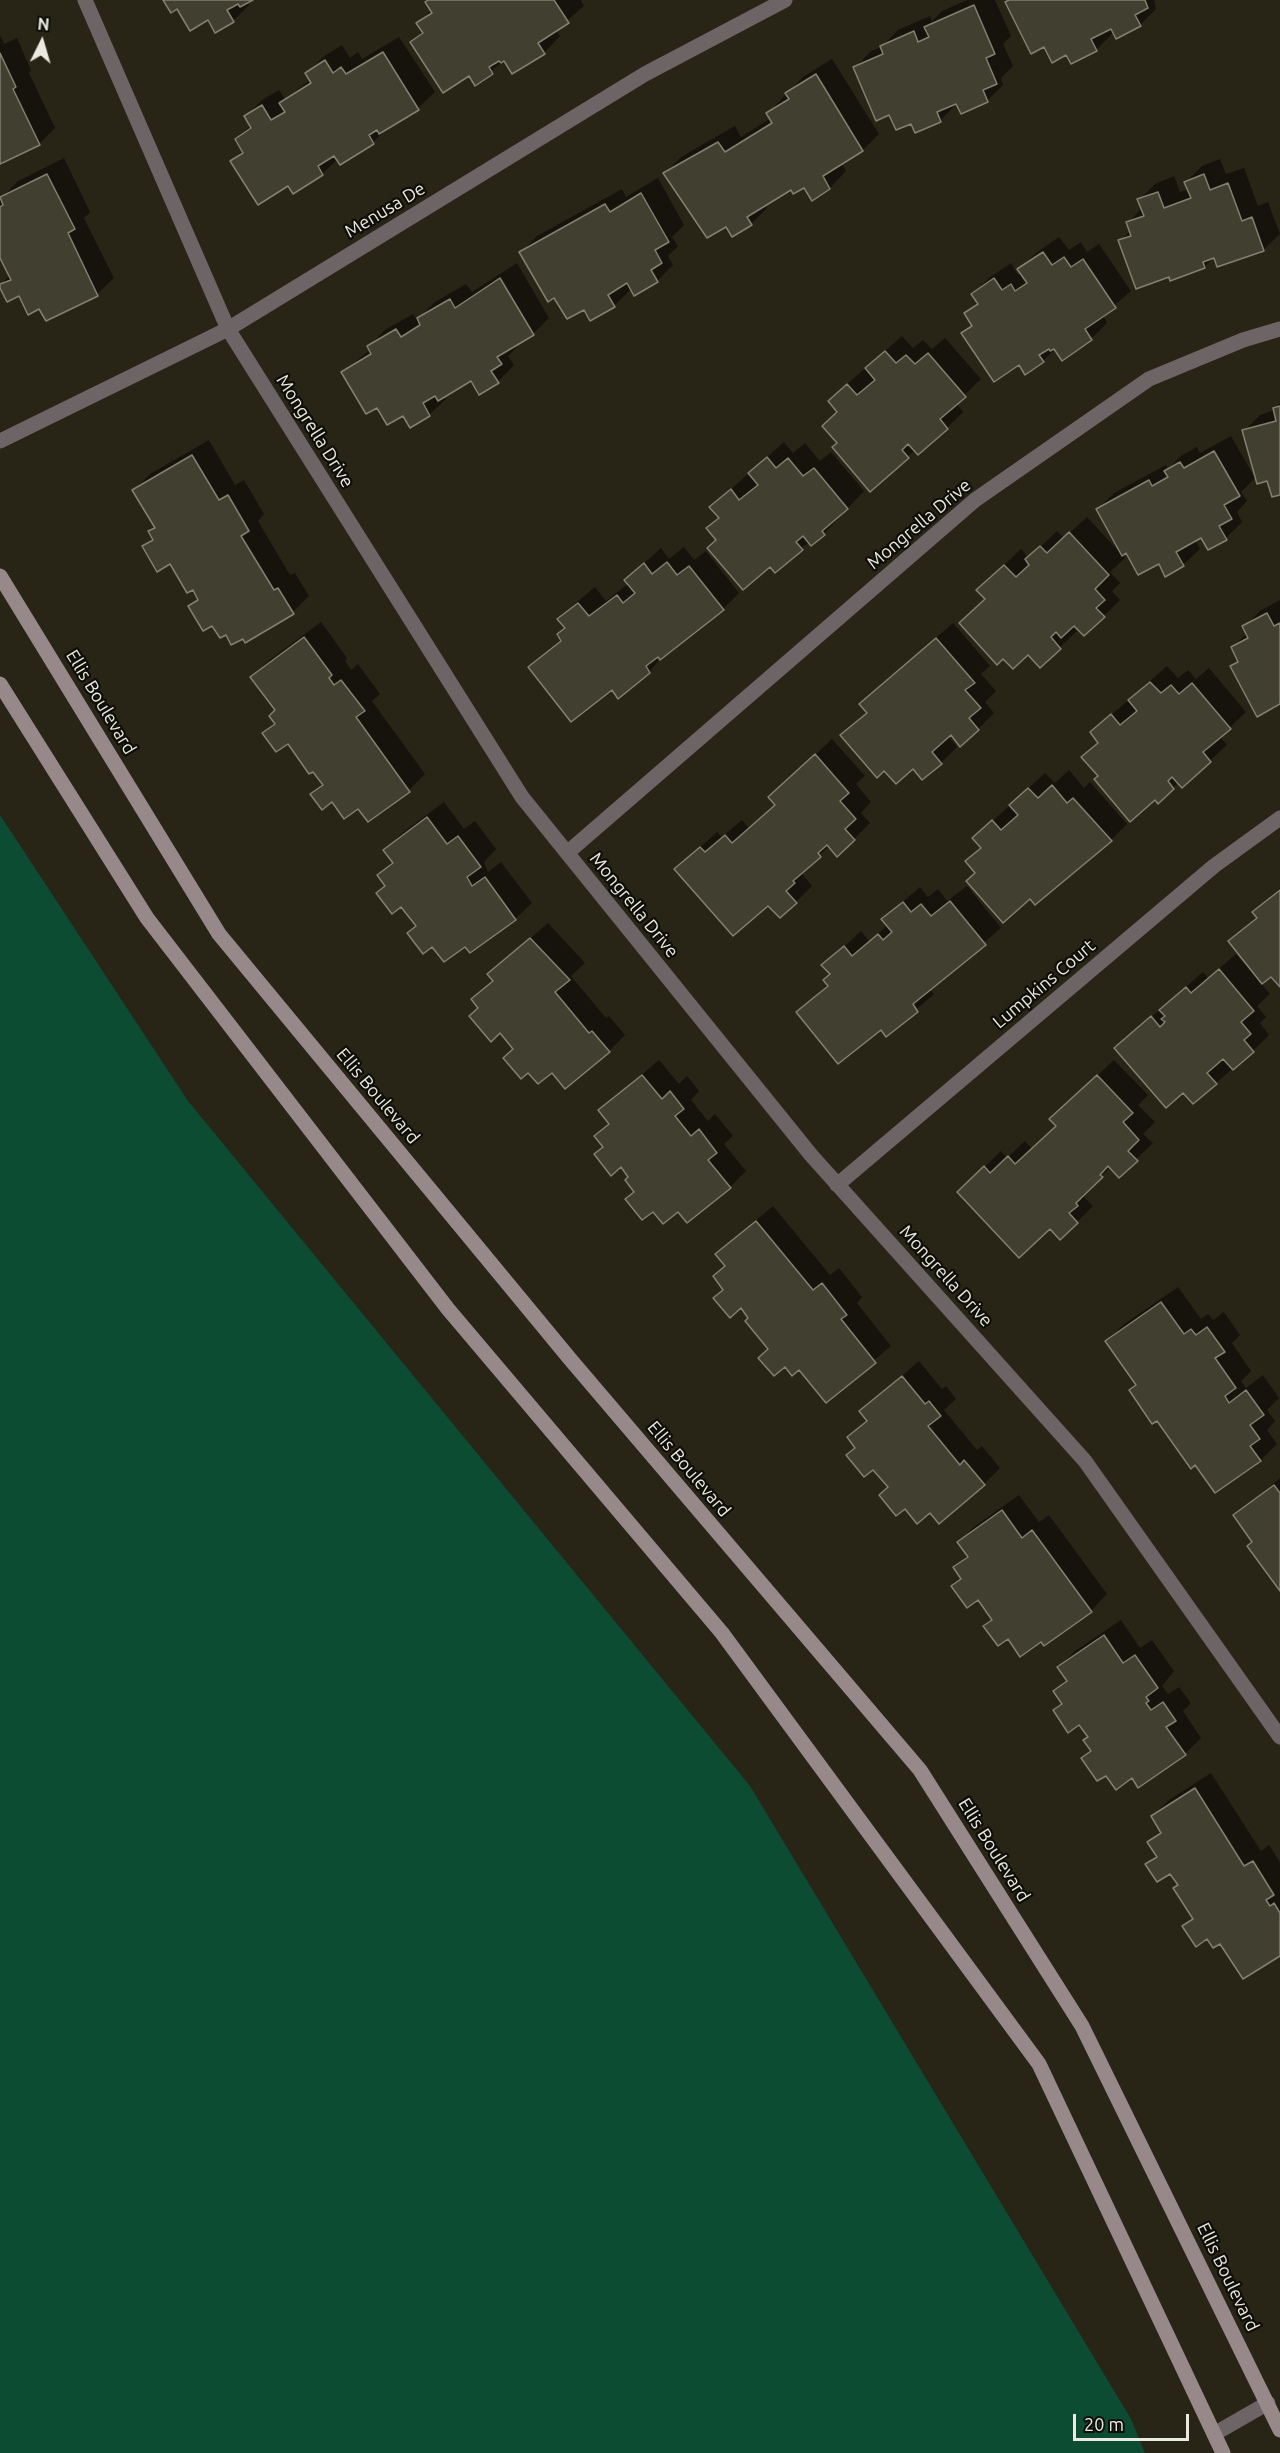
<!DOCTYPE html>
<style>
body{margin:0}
#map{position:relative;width:1280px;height:2453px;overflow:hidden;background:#282517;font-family:Ubuntu,sans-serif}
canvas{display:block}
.north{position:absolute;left:12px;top:12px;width:60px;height:60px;-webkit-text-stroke:4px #0f0e08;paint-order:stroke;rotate:5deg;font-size:16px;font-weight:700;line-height:24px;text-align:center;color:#ebeae1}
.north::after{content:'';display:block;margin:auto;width:21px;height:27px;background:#ebeae1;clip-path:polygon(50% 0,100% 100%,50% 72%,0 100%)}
.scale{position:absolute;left:1073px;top:2414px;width:116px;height:27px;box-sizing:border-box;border:3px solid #ebeae1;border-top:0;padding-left:8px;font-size:18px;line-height:21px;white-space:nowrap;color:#ebeae1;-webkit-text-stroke:4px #0f0e08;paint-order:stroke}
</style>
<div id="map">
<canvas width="1280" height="2453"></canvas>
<div class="north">N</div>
<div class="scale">20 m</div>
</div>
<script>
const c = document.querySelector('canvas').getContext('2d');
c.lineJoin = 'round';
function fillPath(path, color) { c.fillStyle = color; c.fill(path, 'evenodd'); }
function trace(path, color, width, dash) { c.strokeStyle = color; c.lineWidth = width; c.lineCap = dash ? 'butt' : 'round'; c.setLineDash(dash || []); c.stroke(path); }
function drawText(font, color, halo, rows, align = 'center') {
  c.font = font + ' Ubuntu,sans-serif'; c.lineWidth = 4.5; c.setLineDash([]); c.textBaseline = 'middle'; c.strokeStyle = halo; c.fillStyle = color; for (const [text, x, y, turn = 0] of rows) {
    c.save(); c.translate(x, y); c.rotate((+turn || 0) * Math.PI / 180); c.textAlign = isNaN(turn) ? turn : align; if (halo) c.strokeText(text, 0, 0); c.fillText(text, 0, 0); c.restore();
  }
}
const green = new Path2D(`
 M0 815 188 1101 750 1786 1131 2419 1145 2453H0Z`);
const shadow = new Path2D(`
 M165 0H250L248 1 249 5 233 21 208 18Z
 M429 0H581L584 6 556 30 560 36 544 53 505 60 475 83 470 74 411 42 423 31 418 23 431 10Z
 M967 0H995L1011 36 1003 44 1013 66 1001 78 1003 85 987 101 957 103 940 121 912 122 890 113 855 68 871 51 882 47 898 30 930 16 932 21 942 11Z
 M1009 0H1154L1156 9 1140 25 1114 32 1096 50 1067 53 1044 45 1006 2Z
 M0 35 4 44 17 38 31 70 29 73 55 128 39 144 0 163Z
 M399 37 435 92 418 108 388 128 373 142 338 159 322 174 288 184 232 161 243 150 237 139 251 125 246 116 262 100 279 90 285 99 311 79 307 73 323 57 342 45 350 58 358 52 362 59Z
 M832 59 879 134 863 150 841 163 846 171 830 188 812 198 804 186 791 188 766 204 767 208 751 224 733 235 727 224 665 173 681 157 735 126 741 137 771 118 768 113 803 77Z
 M64 158 90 212 84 218 114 278 97 294 47 319 40 307 0 285 10 275 0 254V200L18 181Z
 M1220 159 1226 174 1244 168 1258 206 1268 202 1280 234 1263 250 1215 256 1204 267 1169 275 1120 241 1131 230 1128 223 1142 208 1139 200 1155 184 1174 176 1180 192 1189 189 1186 182 1202 166Z
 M658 178 684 225 672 237 678 246 668 256 673 265 657 281 632 288 614 306 584 308 555 296 521 252 537 236 622 189 626 197Z
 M1059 237 1069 250 1081 242 1087 252 1099 244 1131 291 1103 315 1107 323 1091 339 1055 349 1043 361 1019 363 963 333 973 324 966 313 978 301 973 294 989 278 1011 263 1018 275 1022 273 1019 269 1036 253Z
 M517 263 549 318 533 334 515 344 517 347 508 356 514 365 498 382 472 379 444 396 446 399 429 415 411 426 404 413 378 406 343 372 371 349 369 346 385 330 413 314 417 320 435 302 466 284 472 292Z
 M902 336 913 348 923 340 932 349 945 338 981 379 956 403 963 412 947 428 918 453 915 450 870 490 838 443 839 412 846 385Z
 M1280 403V493L1268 479 1244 431 1260 415 1275 410Z
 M1231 436 1255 478 1241 492 1247 501 1237 512 1242 522 1226 538 1208 548 1202 536 1195 540 1200 549 1183 565 1159 562 1126 551 1098 509 1114 493 1166 465 1168 469 1182 455 1197 447 1200 453Z
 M209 440 235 485 244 480 264 514 258 521 290 575 295 573 309 596 293 612 226 633 190 607 199 598 170 562 144 547 153 537 150 532 156 526 134 490 150 474Z
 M784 442 793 453 805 443 820 461 831 452 864 491 824 534 771 565 717 539 708 528 720 517 711 507Z
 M1087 517 1125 558 1110 572 1120 583 1112 591 1120 600 1104 616 1074 624 1072 626 1077 631 1040 666 987 598 995 574 1021 549 1029 558 1057 531 1064 538Z
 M684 547 694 560 706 551 739 593 723 609 664 654 649 672 612 688 530 667 562 639 566 627 559 619 576 603 595 587 606 601 629 583 626 580 661 548 669 559Z
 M1280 600V703L1232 666 1239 660 1232 648 1247 633 1244 627 1260 611Z
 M321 622 347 658 345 661 351 670 358 664 380 694 372 701 425 774 409 790 368 820 358 807 312 795 323 783 288 742 264 733 275 722 276 710 252 677 268 661Z
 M953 623 990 666 981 674 996 691 985 702 994 713 978 729 951 733 948 736 957 747 941 763 884 769 843 735 868 711 878 688Z
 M1167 666 1178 678 1188 670 1196 679 1209 668 1246 712 1220 737 1227 745 1182 786 1179 782 1158 802 1100 776 1083 757 1099 741 1092 732Z
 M832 739 865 776 856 784 871 802 861 813 870 823 854 839 829 846 809 865 802 874 812 886 796 902 768 904 676 869 717 832 722 837 742 820 749 828 776 804 770 797Z
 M1069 770 1084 788 1090 782 1127 824 1111 840 1030 897 977 872 967 861 982 847 974 838 1045 773 1055 783Z
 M444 802 464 829 475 821 496 849 484 862 488 872 501 862 532 903 515 919 471 951 466 945 417 925 379 875 393 861 385 850 401 834Z
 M967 886 1001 928 929 989 934 994 887 1035 881 1028 798 1012 828 984 832 973 824 965 861 931 869 941 888 925 883 919 920 887 928 897 938 889 947 901Z
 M1280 888V984L1272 975 1261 983 1270 994 1257 1006 1266 1017 1260 1023 1269 1035 1253 1051 1216 1083 1184 1091 1116 1048 1203 972 1208 978 1236 954 1254 975 1256 973 1230 941 1257 916 1254 912Z
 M548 923 585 963 571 976 606 1018 609 1016 625 1035 609 1051 552 1071 514 1049 473 999 494 979 489 974Z
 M659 1060 679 1084 687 1076 699 1091 691 1100 708 1121 715 1114 733 1136 724 1144 746 1171 730 1187 678 1210 635 1191 630 1178 596 1136 609 1122 600 1110Z
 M1114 1060 1148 1095 1138 1105 1155 1122 1143 1134 1153 1143 1119 1176 1111 1167 1091 1186 1093 1188 1084 1197 1093 1206 1061 1238 1050 1227 975 1176 1001 1151 1007 1158 1025 1141 1032 1149 1057 1125 1068 1103Z
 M773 1206 830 1275 839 1268 862 1297 857 1303 891 1346 826 1401 799 1368 770 1349 750 1318 725 1289 726 1265 717 1254Z
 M1178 1287 1201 1319 1208 1314 1213 1320 1224 1312 1240 1335 1232 1343 1251 1371 1241 1381 1246 1388 1263 1375 1279 1398 1267 1410 1275 1421 1267 1430 1277 1444 1261 1460 1216 1491 1107 1341 1123 1325Z
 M919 1361 942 1389 946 1386 956 1399 944 1410 977 1450 982 1446 1000 1468 984 1484 930 1511 890 1487 849 1437 868 1419 861 1411Z
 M1280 1478V1588L1253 1541 1235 1516Z
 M1019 1495 1039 1522 1049 1515 1107 1594 1091 1611 1041 1640 1008 1637 985 1626 993 1619 978 1598 953 1586 962 1577 955 1568 968 1554 959 1542 975 1526Z
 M1121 1620 1140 1648 1152 1640 1174 1671 1162 1686 1168 1694 1179 1687 1191 1703 1183 1711 1201 1738 1185 1754 1133 1776 1106 1774 1083 1758 1092 1750 1089 1737 1079 1723 1055 1710 1063 1702 1055 1691 1067 1679 1059 1667 1075 1651Z
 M1211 1773 1261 1851 1269 1845 1280 1862V1954L1220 1942 1184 1926 1193 1917 1179 1885 1170 1872 1147 1864 1157 1854 1149 1842 1161 1830 1152 1816 1169 1800Z`);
const building = new Path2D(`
 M163 0H253L240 7 238 4 227 10 234 22 215 33 208 20 190 31 177 9 171 13Z
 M428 0H554L569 23 538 43 545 54 512 74 504 61 501 63 499 61 489 67 493 74 475 86 469 76 443 93 410 42 423 33 416 23 432 13 425 2Z
 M1009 0H1145L1148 8 1135 15 1141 26 1116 39 1111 29 1091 39 1097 51 1071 64 1066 55 1052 63 1044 47 1031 54 1005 2Z
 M974 5 995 54 986 58 997 84 983 90 988 102 961 114 956 104 937 112 941 122 915 133 911 124 896 130 889 115 876 121 853 67 883 54 880 46 914 31 918 42 929 37 924 27Z
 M383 52 419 110 379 134 377 130 369 135 374 144 340 165 334 156 318 166 323 175 293 194 288 186 258 205 230 161 243 153 235 139 251 128 244 116 262 105 271 120 285 112 279 103 311 83 305 73 325 60 333 73 341 67 346 74Z
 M0 53 16 87 13 89 40 145 0 164Z
 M816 74 863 151 823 176 830 189 812 201 804 188 793 194 791 190 747 217 752 225 732 237 726 227 707 238 663 173 718 142 725 152 772 123 766 113 789 99 785 93Z
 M47 174 75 229 68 233 98 296 46 321 39 309 28 315 19 296 7 302 0 288V284L11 280 0 258V207L3 205 0 197Z
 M1204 174 1210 190 1228 183 1242 221 1252 217 1264 251 1217 267 1214 258 1203 262 1205 268 1170 281 1169 277 1136 289 1118 240 1131 236 1126 222 1144 216 1137 199 1158 192 1164 208 1191 198 1184 182Z
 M641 193 669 242 655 250 662 263 651 270 658 282 634 296 627 283 608 295 615 307 590 321 584 310 567 319 554 298 548 302 519 252 605 204 610 212Z
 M1043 252 1052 265 1064 257 1071 267 1083 259 1116 308 1085 329 1092 340 1062 361 1054 349 1050 351 1049 349 1039 355 1044 362 1025 375 1019 365 994 382 961 333 972 326 964 313 978 304 971 294 994 278 1002 290 1011 284 1015 291 1027 283 1017 269Z
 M500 278 534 335 497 357 502 364 491 371 499 383 479 395 471 381 438 401 435 396 423 403 430 416 410 428 403 416 387 425 377 408 366 414 341 372 371 354 367 346 396 329 401 337 420 325 417 318 450 299 455 308Z
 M885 351 896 363 906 355 915 364 928 353 966 397 940 419 948 429 918 455 908 444 902 450 909 458 870 492 832 447 837 443 822 426 837 412 828 401 847 384 857 395 875 380 865 368Z
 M1280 406V495L1272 497 1267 481 1257 484 1242 430 1276 421 1273 408Z
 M1214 451 1240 496 1224 505 1232 519 1219 526 1227 540 1208 550 1201 538 1176 552 1184 566 1165 577 1159 564 1138 575 1126 553 1122 556 1096 509 1149 480 1152 486 1168 477 1164 471 1180 462 1184 468Z
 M192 455 219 500 228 495 249 531 241 536 274 590 278 588 294 614 245 643 243 639 231 645 226 635 220 638 212 626 203 631 188 606 198 600 193 590 187 593 170 564 157 572 142 546 153 540 148 531 155 528 132 490Z
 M767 457 776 468 788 458 803 476 814 468 848 509 822 531 825 535 811 546 803 536 796 542 803 550 775 573 770 567 743 590 707 548 716 540 706 528 719 518 709 507 731 489 739 500 758 485 748 473Z
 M1069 532 1109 575 1095 589 1105 600 1096 608 1105 617 1084 636 1074 626 1061 638 1056 632 1051 637 1061 649 1040 668 1028 655 1013 669 1003 659 997 665 959 623 985 599 976 590 1004 565 1016 577 1029 565 1025 559 1040 546 1047 553Z
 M667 562 677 575 689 566 724 610 660 660 658 657 646 666 650 673 618 699 612 690 571 722 528 667 561 641 557 634 565 628 557 619 578 603 589 616 617 595 623 603 635 593 624 580 644 563 652 574Z
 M1267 613 1274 626 1280 623V704L1257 717 1230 666 1238 662 1231 647 1248 638 1242 626Z
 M304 637 332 675 329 678 334 685 341 680 365 711 356 717 410 792 368 822 358 809 344 819 332 802 322 810 310 794 323 785 313 772 309 774 288 744 276 752 262 733 275 724 269 716 275 710 250 677Z
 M936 638 975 683 965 690 981 708 969 718 979 730 960 747 951 735 932 752 942 764 922 780 913 769 896 784 884 771 877 778 840 735 867 713 859 704Z
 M1150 682 1161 693 1171 685 1179 694 1192 683 1231 729 1203 752 1211 762 1182 788 1172 777 1168 781 1174 789 1158 804 1155 800 1130 822 1094 779 1098 776 1081 757 1098 743 1090 732 1111 714 1120 725 1137 711 1128 700Z
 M815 754 849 793 840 801 856 819 845 829 855 840 837 857 827 845 818 853 821 857 793 881 795 883 786 891 797 903 780 918 768 906 733 936 674 869 700 847 705 852 725 835 732 843 775 805 768 797Z
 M1052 785 1067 803 1073 798 1112 841 1035 905 1030 899 1003 923 966 881 975 873 965 861 981 848 972 838 992 820 1001 830 1018 815 1009 805 1028 788 1038 798Z
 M427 817 447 844 458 836 481 867 467 877 472 886 485 877 516 920 470 953 465 947 444 962 432 947 423 954 407 933 416 926 401 907 392 914 376 893 385 886 377 875 393 863 383 850Z
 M1280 890V987L1271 977 1262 984 1228 941 1257 918 1252 912Z
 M950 901 986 945 913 1004 918 1012 886 1037 881 1030 838 1064 796 1012 828 986 823 980 830 974 821 965 844 946 852 956 878 934 883 940 892 932 881 919 903 902 911 912 921 904 931 916Z
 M530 938 570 980 555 992 589 1033 592 1031 610 1052 565 1089 552 1073 538 1084 528 1073 521 1079 503 1058 513 1049 500 1033 491 1042 469 1016 478 1008 471 999 493 981 487 974Z
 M1219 969 1254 1011 1241 1022 1251 1034 1244 1040 1254 1052 1233 1070 1223 1059 1207 1073 1217 1084 1193 1104 1183 1093 1166 1108 1114 1048 1151 1016 1160 1027 1165 1022 1161 1019 1165 1016 1159 1010 1186 987 1191 993Z
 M642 1075 662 1099 670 1091 684 1109 675 1116 691 1136 699 1129 717 1153 708 1160 731 1188 687 1223 678 1212 663 1224 653 1212 642 1220 625 1199 634 1192 625 1180 628 1177 621 1167 611 1176 594 1154 603 1147 594 1136 609 1124 598 1110Z
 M1097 1075 1133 1113 1123 1122 1139 1140 1128 1151 1138 1161 1119 1178 1108 1166 1100 1175 1103 1177 1076 1203 1078 1206 1069 1213 1078 1223 1060 1240 1050 1229 1019 1258 957 1192 984 1166 990 1173 1008 1156 1015 1164 1056 1126 1049 1119Z
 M756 1221 813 1290 822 1283 847 1315 841 1319 876 1363 826 1403 799 1370 792 1376 785 1367 774 1376 758 1358 768 1349 745 1321 748 1318 741 1308 730 1318 713 1298 723 1290 713 1276 725 1266 715 1254Z
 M1161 1302 1184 1334 1191 1329 1196 1335 1207 1327 1225 1352 1215 1358 1236 1388 1225 1396 1229 1403 1246 1390 1264 1415 1250 1425 1260 1439 1250 1446 1261 1461 1215 1493 1195 1465 1191 1469 1157 1421 1152 1424 1129 1390 1136 1385 1105 1341Z
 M902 1376 925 1404 929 1401 941 1416 928 1426 960 1465 964 1460 985 1485 939 1524 930 1513 917 1524 905 1509 896 1516 879 1495 888 1487 873 1470 864 1477 846 1455 855 1448 847 1437 867 1421 859 1411Z
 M1274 1485 1280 1493V1591L1247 1546 1252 1542 1233 1515Z
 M1002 1510 1022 1538 1032 1530 1092 1612 1044 1646 1041 1642 1020 1657 1008 1639 998 1646 983 1626 992 1620 978 1600 967 1608 951 1586 961 1579 953 1567 968 1557 957 1542Z
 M1104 1635 1123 1663 1135 1655 1158 1688 1146 1697 1149 1701 1146 1703 1151 1710 1163 1702 1176 1721 1166 1727 1186 1755 1138 1788 1132 1778 1116 1790 1106 1776 1097 1781 1081 1758 1091 1751 1083 1740 1088 1737 1079 1725 1068 1733 1053 1710 1062 1704 1053 1691 1067 1681 1057 1667Z
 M1195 1788 1244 1866 1253 1861 1274 1895 1266 1900 1270 1906 1274 1903 1280 1913V1956L1243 1979 1220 1944 1213 1948 1207 1939 1196 1947 1182 1926 1193 1919 1173 1888 1178 1885 1170 1874 1157 1882 1145 1864 1157 1857 1147 1842 1161 1833 1151 1816Z`);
const lane = new Path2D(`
 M1214 2434 1268 2403`);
const street = new Path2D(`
 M85 0 228 329 522 797 811 1155 1085 1461 1280 1737
 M0 441 228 329 645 74 785 0
 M567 853 975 500 1149 379 1243 340 1280 329
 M837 1185 1214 866 1280 818`);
const secondary = new Path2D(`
 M0 576 219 934 570 1359 920 1770 1082 2026 1280 2430
 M0 684 147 918 448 1309 722 1633 1039 2064 1223 2453`);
const streetNames = [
 ["Menusa De",385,210,-31],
 ["Mongrella Drive",315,431,58],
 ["Mongrella Drive",919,524,-40],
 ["Ellis Boulevard",101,702,59],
 ["Mongrella Drive",634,905,51],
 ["Lumpkins Court",1044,984,-40],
 ["Ellis Boulevard",378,1096,50],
 ["Mongrella Drive",946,1276,48],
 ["Ellis Boulevard",689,1469,50],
 ["Ellis Boulevard",994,1850,58],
 ["Ellis Boulevard",1228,2277,64]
];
fillPath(green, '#0b4c33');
fillPath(shadow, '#0007');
fillPath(building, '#413f30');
trace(building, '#838070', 1.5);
trace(lane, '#6d6565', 15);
trace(street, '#6d6565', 15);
trace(secondary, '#97898a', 15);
drawText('18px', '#ebeae1', '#0f0e08', streetNames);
</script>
